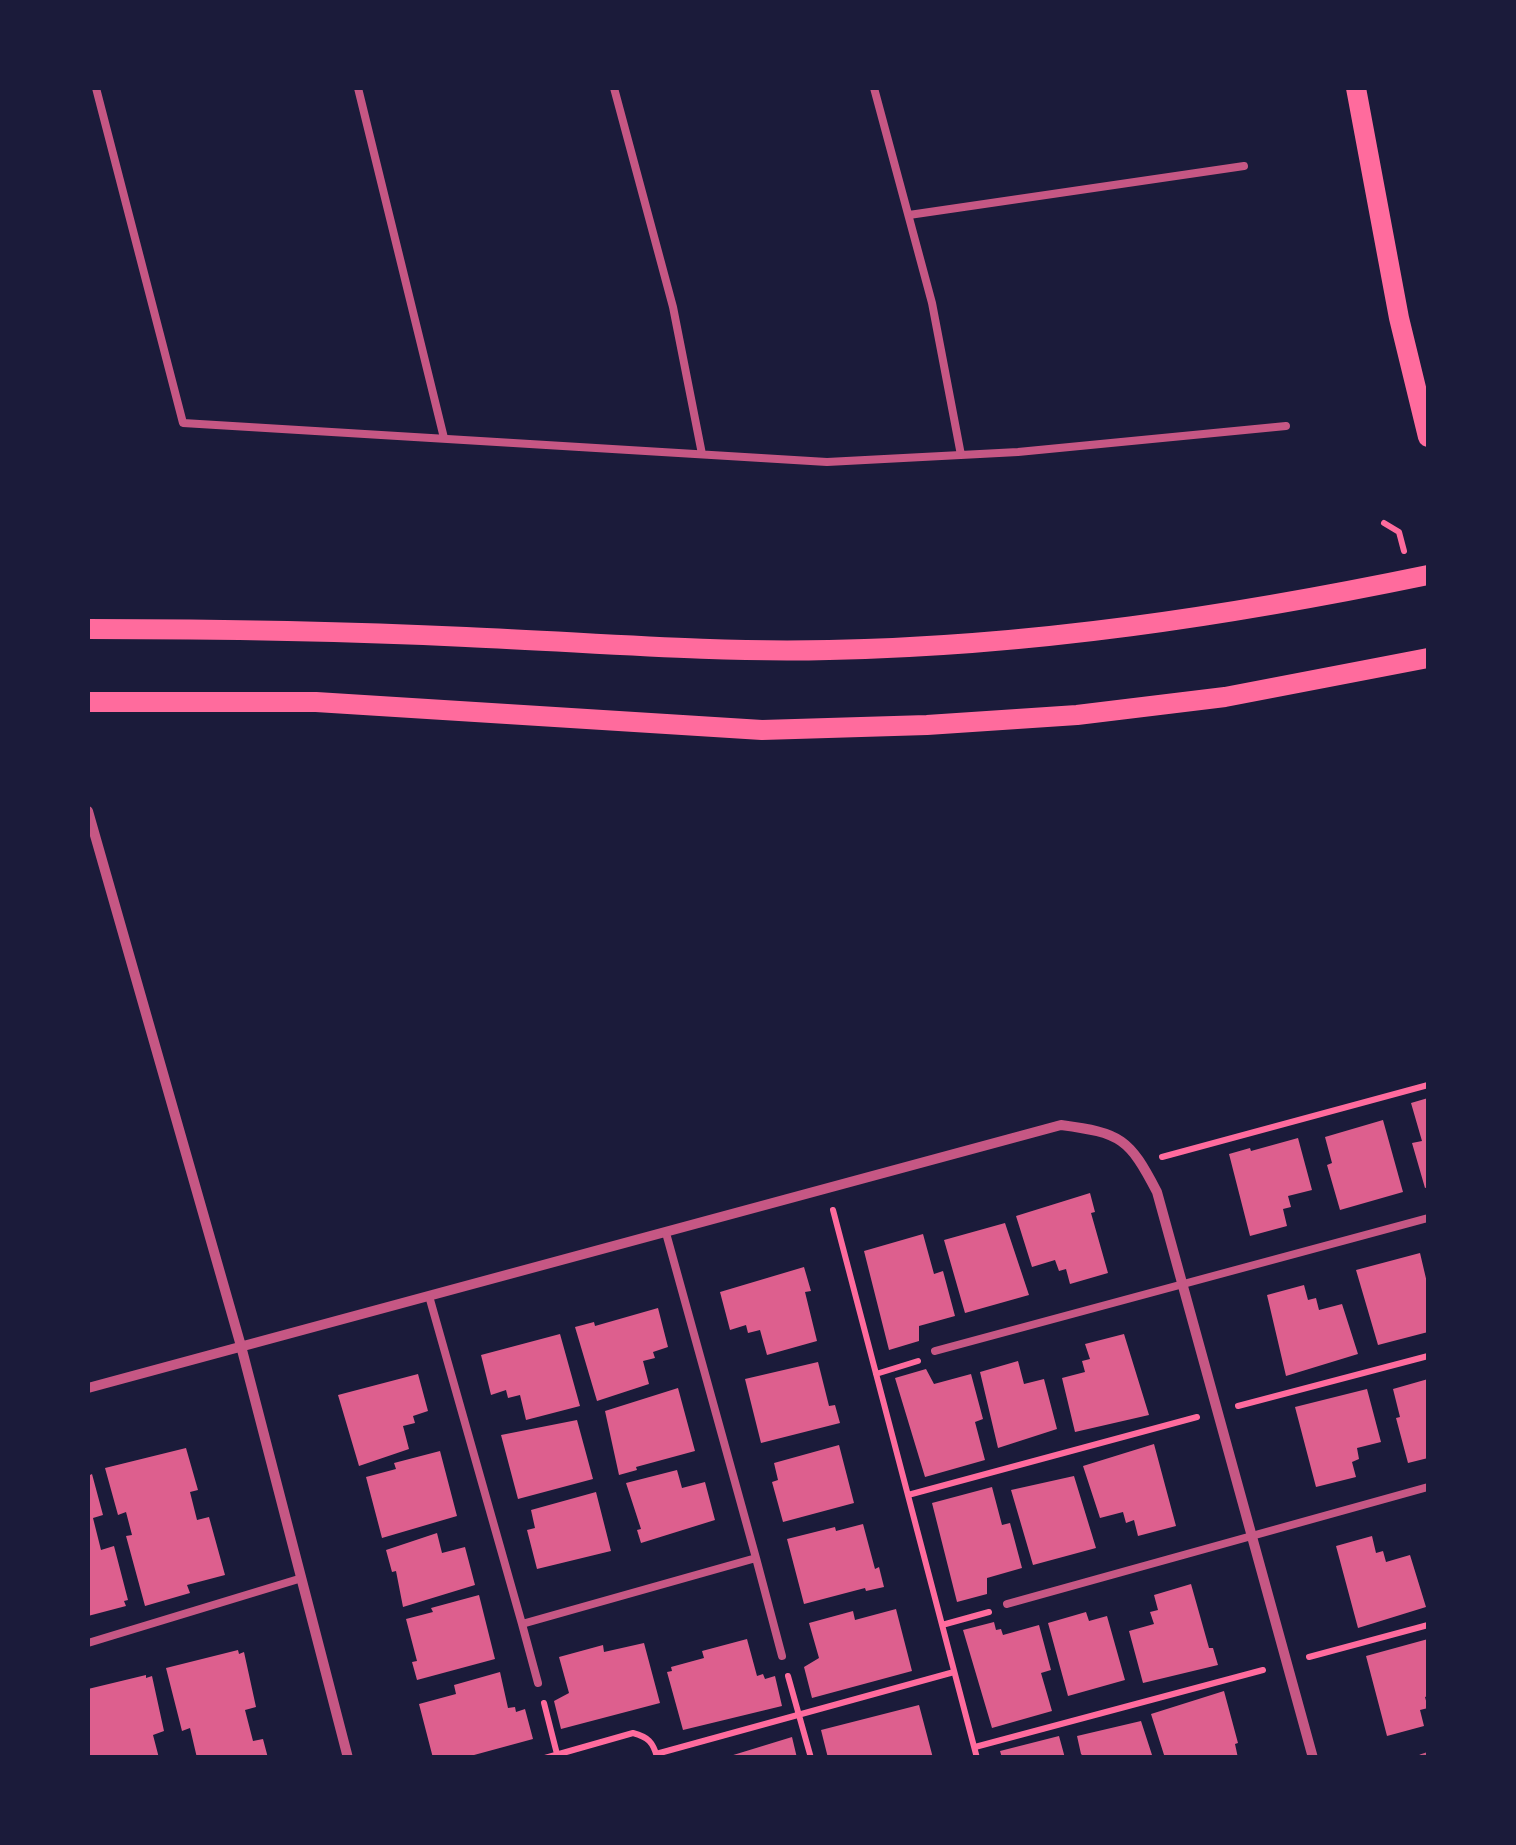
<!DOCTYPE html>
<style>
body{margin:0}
#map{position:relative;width:1516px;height:1845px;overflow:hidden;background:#1b1b3a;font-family:Helvetica,sans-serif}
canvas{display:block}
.frame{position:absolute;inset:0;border:90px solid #1b1b3a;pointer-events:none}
</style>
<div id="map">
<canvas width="1516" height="1845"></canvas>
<div class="frame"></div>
</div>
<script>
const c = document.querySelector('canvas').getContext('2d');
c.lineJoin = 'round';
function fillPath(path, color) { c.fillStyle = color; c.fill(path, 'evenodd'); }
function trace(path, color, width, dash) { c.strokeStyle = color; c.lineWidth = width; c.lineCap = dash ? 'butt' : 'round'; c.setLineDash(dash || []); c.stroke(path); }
const building = new Path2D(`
 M1428 1098V1187L1425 1188 1412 1143 1422 1141 1411 1103Z
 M1383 1120 1403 1192 1340 1210 1327 1165 1332 1163 1325 1137Z
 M1298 1138 1312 1190 1288 1196 1291 1207 1283 1209 1287 1226 1250 1236 1229 1154 1250 1148 1251 1151Z
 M1090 1193 1095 1212 1091 1213 1108 1273 1070 1284 1066 1269 1059 1271 1055 1260 1032 1267 1016 1216Z
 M1005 1223 1029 1295 965 1313 944 1240Z
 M923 1234 934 1274 943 1271 955 1316 919 1326V1341L889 1350 864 1251Z
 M1420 1253 1428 1287V1332L1378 1345 1356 1270Z
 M804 1267 811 1291 805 1292 817 1341 767 1355 760 1330 748 1333 746 1325 730 1330 720 1292Z
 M1304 1285 1308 1300 1316 1298 1319 1310 1342 1304 1358 1354 1286 1376 1267 1295Z
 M658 1308 668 1347 653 1352 655 1358 643 1361 649 1384 597 1401 575 1327 594 1322 595 1326Z
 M560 1334 580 1406 526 1420 520 1395 508 1398 506 1390 491 1395 481 1355Z
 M1124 1334 1149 1415 1075 1432 1062 1378 1085 1372 1082 1361 1090 1359 1085 1344Z
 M1018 1361 1024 1384 1044 1379 1057 1429 998 1448 980 1372Z
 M818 1362 829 1406 835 1405 840 1423 761 1443 745 1379Z
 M926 1369 934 1384 971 1374 983 1419 975 1422 985 1460 925 1477 895 1378Z
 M418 1374 428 1411 413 1416 415 1423 403 1426 409 1449 359 1466 338 1395Z
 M1428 1379V1458L1408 1463 1396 1418 1400 1417 1393 1389Z
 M678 1388 695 1451 636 1467 637 1470 619 1475 605 1411Z
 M1367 1389 1381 1442 1357 1448 1359 1459 1352 1462 1356 1477 1316 1487 1295 1407Z
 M577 1420 593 1479 518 1499 501 1435Z
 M1154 1444 1176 1526 1138 1536 1134 1520 1126 1523 1123 1512 1100 1518 1083 1466Z
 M839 1445 854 1503 783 1522 772 1482 778 1480 774 1463Z
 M186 1448 198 1490 190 1492 197 1520 209 1517 225 1575 187 1585 190 1593 145 1606 126 1536 132 1535 126 1512 118 1515 105 1468Z
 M440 1451 457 1516 382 1538 366 1477 396 1469 394 1463Z
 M677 1470 682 1488 705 1482 715 1520 641 1543 637 1530 641 1529 626 1483Z
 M92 1474 103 1515 93 1518 101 1550 114 1546 128 1600 124 1601 126 1606 88 1616V1476Z
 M1074 1476 1096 1548 1033 1565 1011 1490Z
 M992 1487 1002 1525 1010 1523 1022 1568 987 1578V1594L957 1602 932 1503Z
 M596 1492 611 1551 537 1569 527 1530 535 1528 531 1510Z
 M863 1524 875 1569 879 1567 884 1587 866 1591 865 1588 804 1604 787 1539 835 1527 836 1531Z
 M437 1533 442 1553 465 1547 475 1585 403 1607 396 1571 392 1572 386 1550Z
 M1372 1536 1376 1553 1383 1551 1386 1562 1410 1555 1426 1607 1358 1628 1336 1546Z
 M1191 1584 1209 1648H1213L1218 1665 1143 1683 1129 1631 1154 1624 1150 1612 1158 1610 1154 1595Z
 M479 1595 495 1659 417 1680 412 1662 417 1661 406 1619 433 1612 431 1608Z
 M896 1609 912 1671 812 1698 804 1667 819 1658 809 1623 853 1611 855 1620Z
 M1086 1612 1089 1621 1107 1616 1125 1680 1068 1696 1048 1623Z
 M994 1622 996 1630 1001 1629 1003 1635 1039 1625 1051 1670 1041 1673 1052 1711 992 1728 963 1630Z
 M747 1639 757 1676 763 1674 765 1679 775 1676 782 1706 683 1730 667 1672 672 1671 671 1667 704 1658 702 1651Z
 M1428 1639V1696L1425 1697 1428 1708 1420 1710 1424 1726 1387 1736 1366 1656Z
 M644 1643 660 1703 561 1729 554 1701 569 1693 559 1657 603 1645 604 1652Z
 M238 1650 239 1654 244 1652 256 1707 245 1710 253 1741 263 1739 268 1758H197L190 1728 182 1731 166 1668Z
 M500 1672 508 1708 515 1707 516 1712 525 1709 533 1739 463 1758H433L419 1704 456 1694 454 1685Z
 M146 1675V1678L152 1676 164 1731 153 1735 159 1758 89 1755 88 1689Z
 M1224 1691 1238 1743 1235 1744 1238 1758H1165L1151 1714Z
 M919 1705 933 1758H828L821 1730Z
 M1141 1721 1153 1758H1085L1081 1754 1077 1736Z
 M1059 1736 1065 1758H1002L1000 1751Z
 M792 1737 797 1758H730V1756Z`);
const path = new Path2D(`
 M1384 523 1399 532 1404 551
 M1162 1157 1428 1085
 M833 1210 977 1758
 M876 1374 918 1361
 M1238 1406 1428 1356
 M908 1495 1197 1417
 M942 1625 989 1612
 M1309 1657 1428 1625
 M788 1676 811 1758
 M544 1703 557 1754
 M975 1747 1263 1670
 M656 1754 954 1672
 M545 1758 633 1733C648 1737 653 1742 657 1757`);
const service = new Path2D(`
 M96 88 183 423 827 462 1018 452 1286 426
 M358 88 444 438
 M614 88 673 307 702 454
 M874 88 932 303 961 455
 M909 215 1244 166
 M429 1296 522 1624 756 1558 666 1233
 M935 1351 1428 1218
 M756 1558 782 1656
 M1007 1604 1428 1487
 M522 1624 538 1683
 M88 1643 302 1578
 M1422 1758 1428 1756`);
const minor = new Path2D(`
 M88 811 241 1346 348 1758
 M88 1388 1061 1125C1121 1133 1129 1138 1157 1192L1313 1758`);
const secondary = new Path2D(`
 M1356 88 1399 318 1428 437
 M88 629C214 629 340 631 466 637 587 642 708 653 829 650 1032 646 1230 616 1428 575
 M88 702H316L762 730 927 725 1077 715 1225 697 1428 658`);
fillPath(building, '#dd5f8e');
trace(path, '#ff6b9d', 6);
trace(service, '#c65784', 8);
trace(minor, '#c65784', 10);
trace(secondary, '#ff6b9d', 20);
</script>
